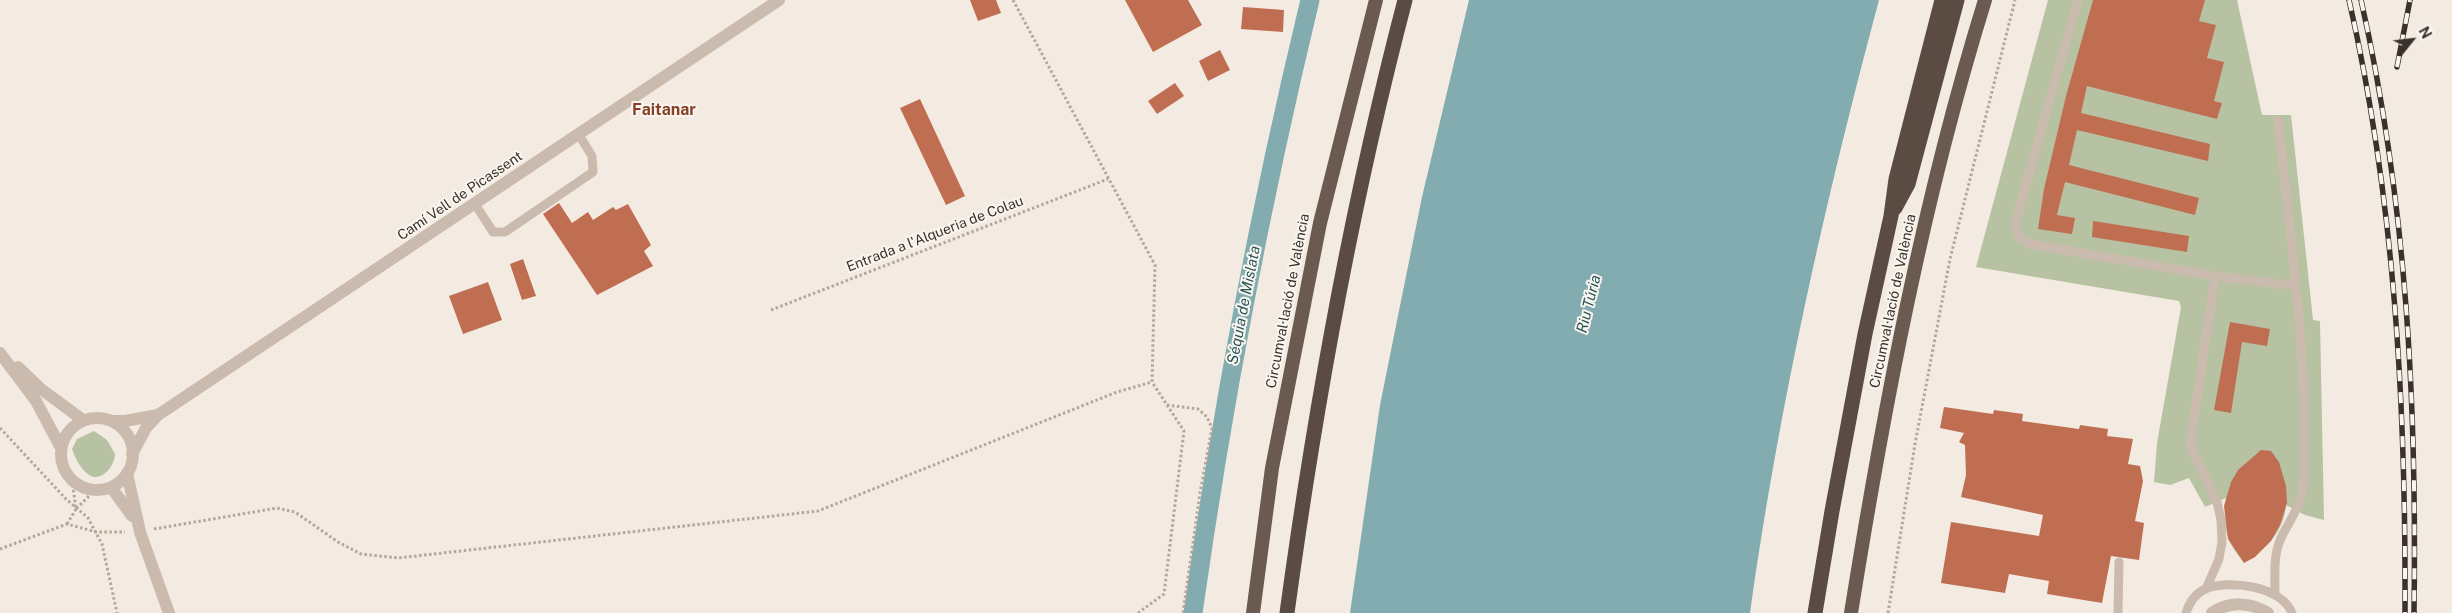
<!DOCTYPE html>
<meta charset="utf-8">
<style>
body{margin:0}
#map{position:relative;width:2452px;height:613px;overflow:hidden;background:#f3ebe2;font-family:"Public Sans",sans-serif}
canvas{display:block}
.north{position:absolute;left:2387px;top:15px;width:50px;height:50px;-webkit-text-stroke:4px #faf5ee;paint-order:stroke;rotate:61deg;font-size:14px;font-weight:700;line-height:20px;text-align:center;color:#3a302c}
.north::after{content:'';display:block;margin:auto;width:18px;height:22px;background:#3a302c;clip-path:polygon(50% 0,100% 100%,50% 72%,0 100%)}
</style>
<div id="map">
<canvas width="2452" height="613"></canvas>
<div class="north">N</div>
</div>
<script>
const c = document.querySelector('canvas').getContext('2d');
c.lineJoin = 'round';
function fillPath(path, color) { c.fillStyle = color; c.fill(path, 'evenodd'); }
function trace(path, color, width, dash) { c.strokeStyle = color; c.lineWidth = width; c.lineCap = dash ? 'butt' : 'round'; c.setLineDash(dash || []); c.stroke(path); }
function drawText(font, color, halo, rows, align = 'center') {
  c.font = font + ' "Public Sans",sans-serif'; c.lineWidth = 4; c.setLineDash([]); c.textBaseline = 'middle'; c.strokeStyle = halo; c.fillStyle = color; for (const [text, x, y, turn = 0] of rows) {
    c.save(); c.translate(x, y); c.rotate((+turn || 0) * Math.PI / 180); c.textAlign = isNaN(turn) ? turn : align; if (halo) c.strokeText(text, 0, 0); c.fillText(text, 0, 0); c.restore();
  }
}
const green = new Path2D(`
 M2048 0H2237L2262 115H2291L2313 320 2320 321 2324 520 2305 515 2286 505C2284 532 2266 549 2244 562 2225 541 2223 526 2226 498L2205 507 2189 478 2170 485 2154 482 2157 443 2181 307 2179 301 1976 267Z
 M94 431 107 440 115 454C115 465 103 481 91 476 82 472 75 458 72 449L77 439Z`);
const water = new Path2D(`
 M1469 0H1879C1825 201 1779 406 1750 613H1350L1380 405 1422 197Z`);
const stream = new Path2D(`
 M1199 613C1228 407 1268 203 1316 0`);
const canal = new Path2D(`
 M1193 613C1222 407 1261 203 1310 0`);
const building = new Path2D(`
 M970 0H996L1001 13 978 21Z
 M1125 0H1188L1202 25 1153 52Z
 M2093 0H2205L2199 21 2216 25 2207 58 2224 62 2214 101 2222 103 2217 119 2087 86 2081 113 2210 144 2208 161 2077 130 2069 165 2199 198 2195 215 2065 182 2057 215 2075 218 2072 234 2038 229 2044 189 2066 96Z
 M1243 7 1284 10 1283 32 1241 29Z
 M1220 50 1230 70 1208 81 1199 61Z
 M1175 83 1184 96 1157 114 1148 101Z
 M920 99 965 196 946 205 900 108Z
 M559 203 572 223 588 212 593 220 613 207 616 210 628 204 651 245 644 251 653 266 597 295 543 214Z
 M2093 221 2189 236 2187 252 2092 237Z
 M523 259 536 296 522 300 510 264Z
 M488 282 502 320 463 334 449 296Z
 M2230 322 2270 329 2267 346 2242 342 2231 413 2214 410Z
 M1944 407 1993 414 1994 410 2023 414 2022 421 2079 429 2080 425 2108 429 2107 436 2133 439 2128 464 2140 466 2143 481 2135 521 2144 523 2139 560 2111 556 2102 603 2047 594 2049 581 2009 574 2005 593 1941 583 1951 522 2039 536 2043 515 1961 497 1966 475 1965 445 1959 442 1964 433 1940 428Z
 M2261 450 2271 451 2279 462 2286 486 2287 503 2280 525 2271 541 2255 557 2244 563 2228 539 2224 506 2231 482 2238 470Z`);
const path = new Path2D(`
 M1013 0 1155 265 1152 382
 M771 310 1108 179
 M1167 405 1198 409 1207 417 1212 428 1200 493 1183 613
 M0 428 66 499 88 518 102 544 117 613
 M72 480 76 509 95 490
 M67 524 76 509
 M154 529 277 508 295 512 338 542 361 554 398 558 818 511 1117 392 1152 382
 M0 549 67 524 96 532H125
 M1138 613 1164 594 1184 431 1152 382
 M1888 613 1915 444 1950 259 2015 0`);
const service = new Path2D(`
 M2078 0 2015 223 2018 236 2030 244 2215 276 2296 286
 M475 204 493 232H505L593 172 592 156 579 135
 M2206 589 2219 559 2222 542 2221 520 2217 502 2190 445 2215 276
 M2275 594C2275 576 2273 555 2281 538 2289 521 2302 505 2303 486 2309 364 2291 242 2278 120
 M2118 613 2119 562
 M2186 613C2189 603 2195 594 2205 589 2228 579 2282 586 2292 613`);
const minor = new Path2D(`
 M2212 613C2229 601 2251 602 2268 613`);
const tertiary = new Path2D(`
 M0 353 36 401 61 448
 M18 367 41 389 83 420
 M61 454a36 36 0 1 1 72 0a36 36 0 1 1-72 0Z
 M111 421H125L158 415
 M132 454 146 428 158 415 779 0
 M127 473 140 532 169 613
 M111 487 132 516`);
const trunk = new Path2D(`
 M1253 613 1272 468 1320 223 1376 0
 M1851 613C1884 407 1923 200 1985 0`);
const motorway = new Path2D(`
 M1895 208 1908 184 1957 0
 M1287 613C1315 407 1352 202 1405 0
 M1815 613 1832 511 1865 334 1891 216 1896 179 1942 0`);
const rail = new Path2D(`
 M2349 0C2395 201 2406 407 2405 613
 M2361 0C2407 204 2417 405 2414 613
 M2397 67 2410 0`);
const streetNames = [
 ["Camí Vell de Picassent",460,196,-34],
 ["Entrada a l'Alqueria de Colau",935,234,-21],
 ["Circumval·lació de València",1288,301,-79],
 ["Circumval·lació de València",1893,301,-78]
];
const waterNames = [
 ["Riu Túria",1589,304,-76],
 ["Séquia de Mislata",1244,305,-79]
];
const quarterNames = [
 ["Faitanar",664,110]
];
fillPath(green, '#b7c2a2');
fillPath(water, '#82acaf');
trace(stream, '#82acaf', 5);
trace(canal, '#82acaf', 19);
fillPath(building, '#c06e52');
trace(path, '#b7a698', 3, [2.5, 2.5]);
trace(service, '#cbbbae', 9);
trace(minor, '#cbbbae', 12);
trace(tertiary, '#cbbbae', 12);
trace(trunk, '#6a5a50', 14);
trace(motorway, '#5a4b43', 15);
trace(rail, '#3a302c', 5.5);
trace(rail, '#faf5ee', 4, [11]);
drawText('14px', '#3a302c', '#faf5ee', streetNames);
drawText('italic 15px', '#23565a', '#faf5ee', waterNames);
drawText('bold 16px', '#854028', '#faf5ee', quarterNames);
</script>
